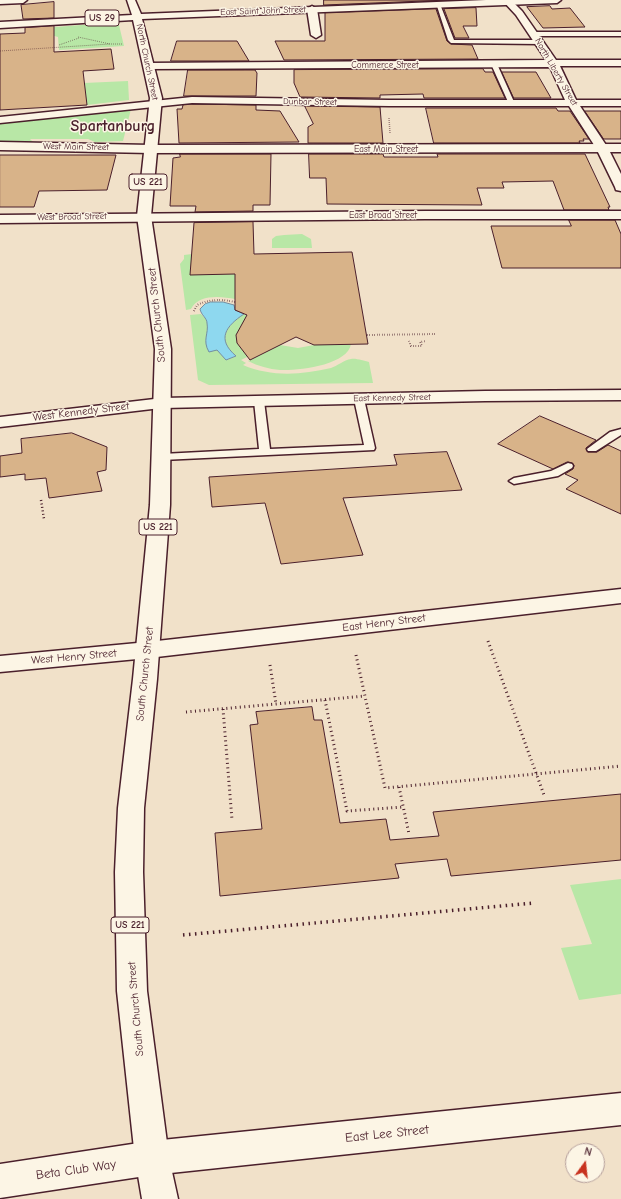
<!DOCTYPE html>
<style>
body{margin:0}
#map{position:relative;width:621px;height:1199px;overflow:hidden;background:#f1e1c9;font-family:"Comic Neue",sans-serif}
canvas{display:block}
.north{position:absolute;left:565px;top:1143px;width:40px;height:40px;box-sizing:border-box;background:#fcf5e5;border:1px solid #b59f9b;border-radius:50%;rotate:15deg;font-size:11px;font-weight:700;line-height:16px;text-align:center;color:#4a1f2b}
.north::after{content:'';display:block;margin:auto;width:14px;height:18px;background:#c8321e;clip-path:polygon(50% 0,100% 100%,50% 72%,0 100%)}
</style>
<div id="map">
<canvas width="621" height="1199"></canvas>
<div class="north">N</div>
</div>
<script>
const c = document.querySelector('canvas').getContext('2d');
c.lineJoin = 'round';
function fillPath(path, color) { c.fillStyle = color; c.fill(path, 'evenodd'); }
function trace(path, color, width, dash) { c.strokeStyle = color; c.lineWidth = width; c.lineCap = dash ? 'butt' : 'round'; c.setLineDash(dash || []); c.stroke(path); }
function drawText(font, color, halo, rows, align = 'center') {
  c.font = font + ' "Comic Neue",sans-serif'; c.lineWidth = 3; c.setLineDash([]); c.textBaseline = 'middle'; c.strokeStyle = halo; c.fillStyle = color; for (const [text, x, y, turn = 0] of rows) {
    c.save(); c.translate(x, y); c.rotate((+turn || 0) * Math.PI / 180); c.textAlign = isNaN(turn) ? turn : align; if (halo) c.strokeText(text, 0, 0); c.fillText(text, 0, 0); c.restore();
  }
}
const green = new Path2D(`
 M107 23 119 25 124 46 59 50 58 37 30 29Z
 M128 81 129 100 87 105 84 83Z
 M131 109 123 141 95 142 88 139H30L34 143H0V123Z
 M302 234 311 239 312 248H272V239L276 236 284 235Z
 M192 254 235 274V299C221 296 198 294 191 309L186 310 180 264 184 259V255Z
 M201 314 206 319 217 350 227 360 236 356C216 339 226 326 244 314L253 318 236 335C237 346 242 349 251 355L241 360 246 363 243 365C271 377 301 375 331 368 337 366 344 360 351 359 356 358 364 361 369 362L373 383 209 385 198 380 190 315Z
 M351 344C348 365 298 371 280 370 269 369 258 366 248 361L280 345 298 348 314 345Z
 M621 879V994L579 1000 561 948 592 944 570 885Z`);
const water = new Path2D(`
 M211 302H223L234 305 235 310 244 314C226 326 216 339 236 356L226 360 217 350 209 352C202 340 209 334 207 323 207 318 201 315 200 309L205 304Z`);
const building = new Path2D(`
 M324 0H449L324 5Z
 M54 2V18L23 19 21 5Z
 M550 6 552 9 570 8 585 27 543 28 527 7Z
 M476 8 477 26H463L469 38H455L444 9Z
 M436 9 447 41 451 44 472 45 478 59 284 60 275 41H325V13Z
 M54 26V52L111 49 114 69 83 71 87 105 0 110V34L25 33V28Z
 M177 41H237L249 61H171Z
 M483 69 485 72H493L505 98H424L423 94 380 95V98L300 97 294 83V70Z
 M188 70H255L257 73 256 96H184Z
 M502 72H536L551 98H514Z
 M192 104 256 105V110L280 111 299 142 179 143 177 109H182L183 105Z
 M305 106 380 107 383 143H308V127L313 124Z
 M426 108H556L558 111H570L589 139H583L584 141H579L580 143H434Z
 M585 111H621V139H604Z
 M180 154H271L270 205H253V211L195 212 196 206H170L173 158 180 157Z
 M309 154H383L384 157H438L437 154H585L610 207H608L609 210H564L553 181 502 182 504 188H477L482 205 327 204 326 178H310Z
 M0 155H116L107 190 39 191 34 207H0Z
 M569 220H615L621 234V268H502L491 226H571Z
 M253 222 254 254 352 252 368 344 314 345 296 337 250 360 237 343 236 335 247 315 235 310V274L190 275 194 223Z
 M540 416 596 440 586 448 588 452H597L608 445 621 451V514L566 489 578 480 565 474 573 469 574 465 572 463 567 462 553 469 498 444Z
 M72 433 107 447 106 470 97 472 102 491 49 498 46 478 25 480V474L0 477V456L22 453 21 439Z
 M447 452 462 490 343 498 363 555 281 564 265 503 212 507 209 477 397 465 394 455Z
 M312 707 314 720H322L340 823 386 819 390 840 439 836 433 812 621 794V860L451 876 447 859 395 864 399 878 220 896 215 833 262 829 250 725 258 724 256 712Z`);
const pathFar5 = new Path2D(`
 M78 37 110 44H123
 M59 45 79 38
 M0 51 110 44`);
const pathFar4 = new Path2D(`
 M389 118 390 133`);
const pathFar3 = new Path2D(`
 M194 311 197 305C210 299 221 299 235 302
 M367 335 436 334
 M409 341 411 346H422L420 342 426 341`);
const pathFar2 = new Path2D(`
 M41 500 44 519`);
const pathFar1 = new Path2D(`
 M488 641 544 795
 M356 655 385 788 621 766
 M270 665 276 704
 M325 700 347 811 403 807
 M223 709 232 820
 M186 712 365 696
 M399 787 409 834`);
const path = new Path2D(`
 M183 935 534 903`);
const lane = new Path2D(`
 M436 3 440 4 454 40H540L543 42 540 44 451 43 448 40Z
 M621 32V36H534L531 34 534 32Z
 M494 62 497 64 515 104 514 105 509 104 491 64Z
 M359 396 364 399 375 448 374 450 162 460 157 457 162 454 259 449 254 401 259 398 264 401 270 449 364 445 354 399Z
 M621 429V435L596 451H588L587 449 610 432Z
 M568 463 572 464 573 466 572 468 558 476 514 484 509 481 514 478 551 471Z`);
const street = new Path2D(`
 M0 0H27L23 3 0 4Z
 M502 0H511L522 11 556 60H621V66H560L576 100H621V106H580L608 148 621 174V191L616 190 615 187 596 148 569 106H389L192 103 0 123V117L192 97 389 100H565L550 67 149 69 144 66 149 63 546 60 516 15Z
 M312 6 317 9 321 35 316 38 311 35 307 9Z
 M0 142 151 145 155 146 157 149 155 152 151 153 0 150Z
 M163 398 169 399 172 403 169 407 0 427V417Z
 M621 1093V1125L152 1175 0 1198V1164L152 1141Z`);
const secondary = new Path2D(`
 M621 144V152L151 153 147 152 145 149 147 146 151 145Z
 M425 211H621V219H425L0 223V215Z
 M621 390V400L485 401 163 408 157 407 154 403 157 399 163 398 485 391Z
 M621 589V603L148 658 0 672V656L148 642Z`);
const primary = new Path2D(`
 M127 0H135L141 14 486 0H561L557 3 142 19 162 98 151 216 171 349 170 505 157 679 144 808 143 872 147 991 169 1158 178 1199H142L135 1158 117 991 115 872 118 808 133 679 150 505 155 349 137 216 150 98 133 20 0 28V22L132 15Z`);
const farStreetnames = [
 ["East Saint John Street",263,11,-2],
 ["North Church Street",147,62,78],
 ["Commerce Street",385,65],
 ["North Liberty Street",556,72,60],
 ["Dunbar Street",310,102,1],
 ["West Main Street",76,147,1],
 ["East Main Street",386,149],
 ["East Broad Street",383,215],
 ["West Broad Street",72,217,-1],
 ["East Kennedy Street",392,398,-1]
];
const shields = [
 [102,18,34],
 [148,182,38],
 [158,527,38],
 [130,925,38]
];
const shieldNames = [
 ["US 29",102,18],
 ["US 221",148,182],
 ["US 221",158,527],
 ["US 221",130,925]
];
const streetNames = [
 ["South Church Street",157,315,-96],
 ["West Kennedy Street",81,412,-7],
 ["East Henry Street",384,623,-7],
 ["West Henry Street",74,657,-5],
 ["South Church Street",145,674,-84],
 ["South Church Street",136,1009,-95]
];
const nearStreetnames = [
 ["East Lee Street",387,1134,-6],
 ["Beta Club Way",76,1170,-8]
];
const farTownnames = [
 ["Spartanburg",113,126]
];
fillPath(green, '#b8e7a6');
fillPath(water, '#8ed8ef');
trace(water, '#738ea1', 1);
fillPath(building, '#d8b389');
trace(building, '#4a1f2b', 1);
trace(lane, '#4a1f2b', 3);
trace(street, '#4a1f2b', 3);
trace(secondary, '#4a1f2b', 3);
trace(primary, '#4a1f2b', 3);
trace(pathFar5, '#4a1f2b', 1, [0.5, 1.5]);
trace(pathFar4, '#4a1f2b', 1.5, [0.5, 1.5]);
trace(pathFar3, '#4a1f2b', 2, [0.5, 2]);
trace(pathFar2, '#4a1f2b', 2.5, [1, 2.5]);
trace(pathFar1, '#4a1f2b', 3, [1, 3.5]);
trace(path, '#4a1f2b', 3.5, [1.5, 4.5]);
fillPath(lane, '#fcf5e5');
fillPath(street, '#fcf5e5');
fillPath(secondary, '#fcf5e5');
fillPath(primary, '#fcf5e5');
drawText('9px', '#4a1f2b', '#fcf5e5', farStreetnames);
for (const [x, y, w] of shields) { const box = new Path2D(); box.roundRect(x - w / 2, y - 8, w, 16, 3); c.fillStyle = '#fcf5e5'; c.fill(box); trace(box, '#4a1f2b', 1); }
drawText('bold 10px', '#4a1f2b', null, shieldNames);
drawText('11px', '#4a1f2b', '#fcf5e5', streetNames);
drawText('13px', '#4a1f2b', '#fcf5e5', nearStreetnames);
drawText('bold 16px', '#4a1f2b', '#fcf5e5', farTownnames);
</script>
